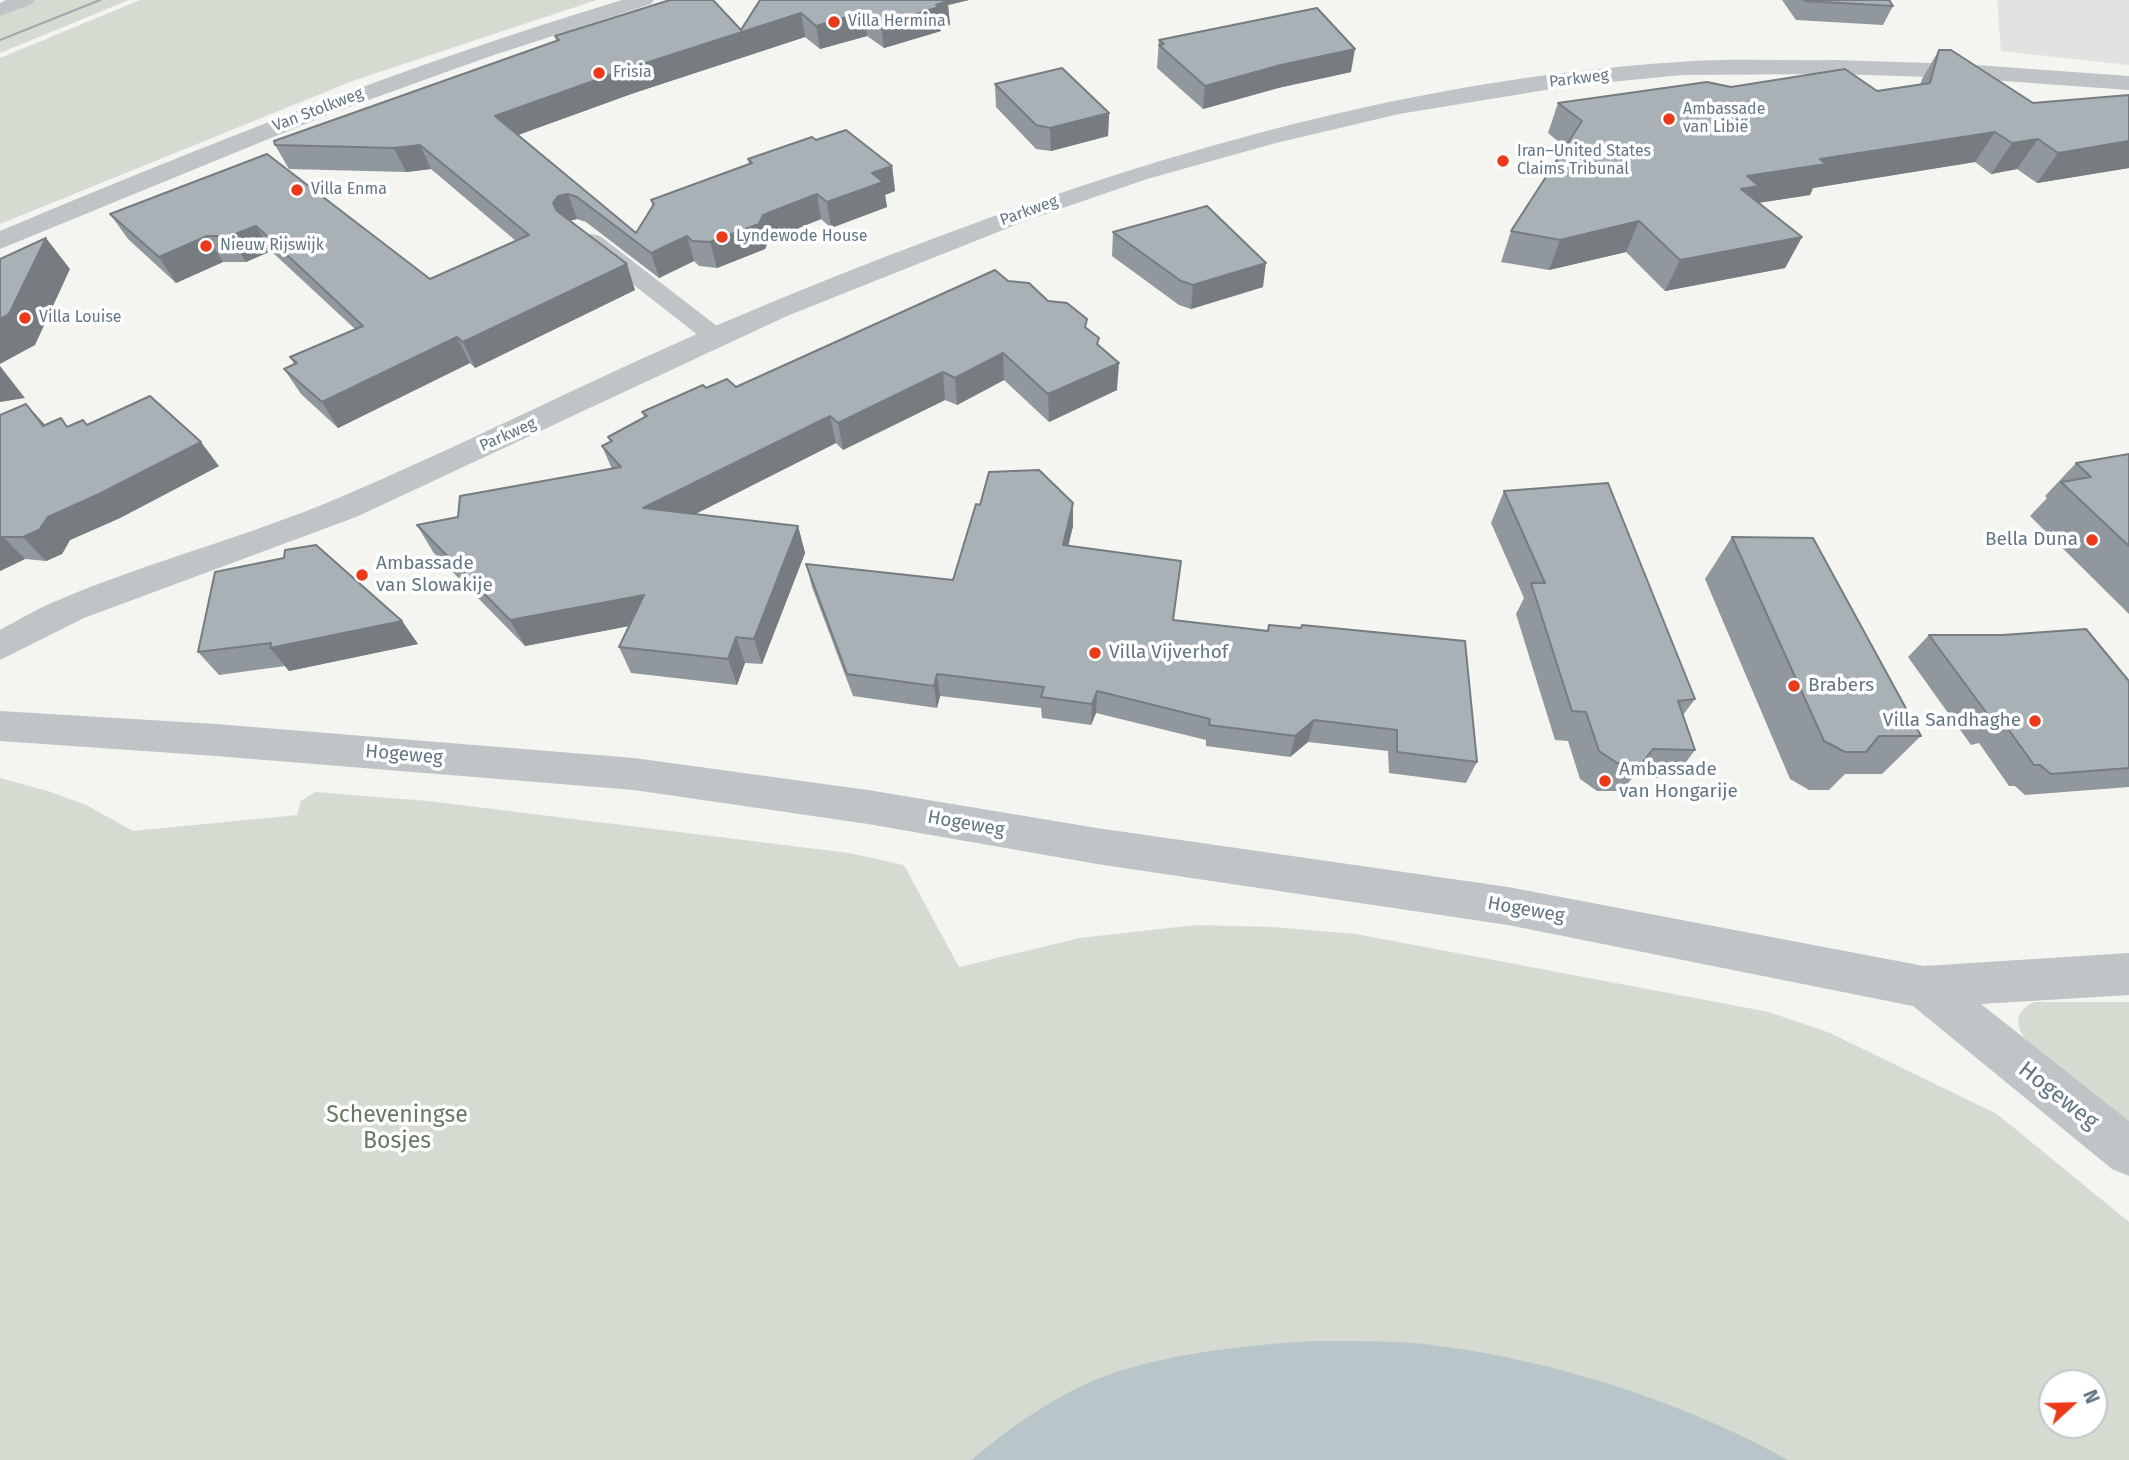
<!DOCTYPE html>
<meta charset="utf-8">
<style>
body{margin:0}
#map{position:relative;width:2129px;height:1460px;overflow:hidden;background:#f4f4f0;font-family:"Fira Sans",sans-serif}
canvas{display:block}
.north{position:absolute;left:2038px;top:1369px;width:70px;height:70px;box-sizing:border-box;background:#fff;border:2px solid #c0c8cd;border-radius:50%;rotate:68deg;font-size:19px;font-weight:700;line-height:28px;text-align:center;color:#627683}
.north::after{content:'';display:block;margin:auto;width:24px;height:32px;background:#eb3919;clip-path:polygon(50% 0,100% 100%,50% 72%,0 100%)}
</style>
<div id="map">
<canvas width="2129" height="1460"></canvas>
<div class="north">N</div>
</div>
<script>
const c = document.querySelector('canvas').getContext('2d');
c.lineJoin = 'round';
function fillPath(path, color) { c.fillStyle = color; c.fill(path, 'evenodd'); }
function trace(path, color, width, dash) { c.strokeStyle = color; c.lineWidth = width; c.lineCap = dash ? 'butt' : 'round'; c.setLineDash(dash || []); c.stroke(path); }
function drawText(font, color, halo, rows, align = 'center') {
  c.font = font + ' "Fira Sans",sans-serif'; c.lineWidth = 7; c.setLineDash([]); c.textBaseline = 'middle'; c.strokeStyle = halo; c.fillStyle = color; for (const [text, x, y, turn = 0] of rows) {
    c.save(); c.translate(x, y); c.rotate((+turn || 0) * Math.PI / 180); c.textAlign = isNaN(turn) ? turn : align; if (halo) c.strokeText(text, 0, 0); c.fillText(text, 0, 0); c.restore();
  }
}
const built = new Path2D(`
 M1997 0H2129V65L2001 51Z`);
const green = new Path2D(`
 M35 0H129L0 53V14Z
 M140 0H597L355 80 0 224V58Z
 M0 778 48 791 86 805 133 831 297 815 301 801 315 792 428 801 849 853 904 865 959 967 1080 938 1196 925 1273 927 1356 934 1769 1012 1830 1033 1997 1114 2129 1222V1460H0ZM2052 1383H2094V1425H2052Z
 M2034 1002H2129V1122C2112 1109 2094 1096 2077 1083 2058 1068 1987 1025 2034 1002Z`);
const water = new Path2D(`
 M1312 1341C1354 1341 1398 1340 1440 1346 1556 1361 1686 1403 1788 1460H971C1004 1433 1039 1407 1077 1388 1143 1355 1239 1346 1312 1341Z`);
const service = new Path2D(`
 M592 234 600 236 726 333 730 338 726 343 717 346 708 343 584 246 580 241 584 236Z`);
const minor = new Path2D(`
 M622 0H654L651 4 488 57 327 115 0 249V231C204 145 410 64 622 0Z
 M1835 60 1962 64 2129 76V90L1962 78 1835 74 1682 75 1570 86 1399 114 1276 143 1147 179 1028 220 787 316 356 517 84 618 0 660V630C20 619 40 607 61 599 151 561 246 537 336 499 482 437 623 363 770 303 1061 183 1363 82 1679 62 1731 58 1783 61 1835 60Z
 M0 711 216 724 634 758 868 790 1097 828 1508 887 1924 966 2129 953V995L1981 1004 2129 1121V1176L2112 1169 1913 1006 1508 925 1097 864 868 824 634 790 216 756 0 741Z`);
const tertiary = new Path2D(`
 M6 0H35L32 4 0 16V3Z`);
const tram = new Path2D(`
 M0 40 100 0`);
const wall = new Path2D(`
 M760 0H969L948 5 950 25 940 28 941 31 884 48 867 36 820 49 805 37 634 93 518 135 636 233 653 207 651 200 749 164 748 159 816 140 892 166 895 191 885 195 887 207 831 228 821 219 769 240 765 249 717 268 699 266 694 261 659 278 586 222 577 219 570 221 635 290 475 368 470 363 338 428 301 394 284 369 294 364 290 357 355 329 271 251 246 262H223L176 283 128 239 110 214 267 154 430 279 516 241 431 169 406 172 289 169 275 145 556 41 555 36 741 30Z
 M1782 0H1889L1893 6 1883 25 1796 20Z
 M1159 40 1351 72 1278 88 1203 109 1157 68Z
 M1939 50 2033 103 2129 95V168L2037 183 2017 169 1991 174 1975 162 1813 188 1810 195 1758 203 1802 237 1785 268 1665 291 1626 252 1549 270 1501 262 1511 231 1565 147 1548 133 1558 103 1731 87 1877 91 1920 85 1922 79Z
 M995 84 1109 113 1108 136 1051 151 1036 149 996 107Z
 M1113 232 1263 287 1191 309 1179 305 1112 256Z
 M1008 281 1048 301 1087 328 1099 345 1117 390 1049 422 1004 380 957 405 945 400 843 450 836 443 695 514 798 526 805 553 762 664 745 663 737 685 631 673 619 647 629 626 525 646 433 552 417 525 458 517 612 469 602 446 610 442 608 437 645 418 642 412 706 388 736 387Z
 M26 404 45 425 68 427 87 425 219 466 120 518 70 540 62 554 46 561 25 559 0 571V415Z
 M2129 454V614L2030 516 2047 498 2045 496 2076 463Z
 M1504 491 1695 699 1683 715 1695 750 1674 778H1632L1622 791H1597L1580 779 1568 741 1555 740 1516 614 1524 598 1491 523Z
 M1073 526 1068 546 1173 620 1477 762 1466 783 1389 773 1388 751 1308 742 1290 757 1206 746V740L1096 713 1091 725 1042 718 1041 708 940 696 937 708 853 696 812 587 806 564 953 580Z
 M1732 537 1921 736 1882 774H1845L1829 790H1809L1790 779 1705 579Z
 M402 621 418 644 289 671 285 666 219 675 198 652Z
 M1929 635 2129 681V787L2025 795 2015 786H2009L1979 743 1971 745 1908 657Z`);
const shadedWall = new Path2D(`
 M932 0H969L948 5 950 25 940 28 941 31 884 48 881 25Z
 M864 12 867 36 820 49 816 26Z
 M801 13 805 37 634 93 504 140 495 116 627 69Z
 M1355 49 1351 72 1278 88 1203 109 1205 86 1281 65Z
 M1109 113 1108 136 1051 151 1050 128Z
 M1995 132 1975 162 1813 188 1810 195 1750 204 1726 220 1747 176 1820 159Z
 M2038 139 2017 169 1991 174 2012 143Z
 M2129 141V168L2037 183 2058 153Z
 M420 145 431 169 406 172 394 148Z
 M892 166 895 191 885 195 887 207 831 228 827 202 872 173Z
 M568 194 577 219 567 221 563 228 553 203 558 196Z
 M817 194 821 219 769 240 765 249 717 268 710 242 763 215Z
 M1639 221 1626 252 1549 270 1560 240Z
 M256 226 271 251 246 262 230 236Z
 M207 236 223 262 176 283 159 257Z
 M687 236 694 261 659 278 651 253Z
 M1802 237 1785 268 1665 291 1680 260Z
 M46 238 70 269 35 345 0 364V319Z
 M1266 263 1263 287 1191 309 1193 285Z
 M627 264 635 290 475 368 463 342Z
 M457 337 470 363 338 428 322 402Z
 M1003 353 1004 380 957 405 955 378Z
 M1119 363 1117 390 1049 422 1048 394Z
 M0 366 25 398 0 402Z
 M943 372 945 400 843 450 838 423Z
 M26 404 47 427 43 426Z
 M830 416 836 443 654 535 643 508Z
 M201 442 219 466 120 518 70 540 62 554 46 561 23 537 48 517Z
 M1073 503V526L1063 568V545Z
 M798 526 805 553 762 664 754 639Z
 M2 536 25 559 0 571V537Z
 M644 595 655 621 525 646 510 620Z
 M402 621 418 644 289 671 270 648Z
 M736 637 745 663 737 685 728 659Z
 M937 674 940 696 937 708 934 686Z
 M1097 691 1096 713 1091 725 1092 704Z
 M1314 720 1308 742 1290 757 1295 736Z`);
const building = new Path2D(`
 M670 0H713L741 30 760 0H946L948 1 936 5 939 7 881 25 864 12 816 26 801 13 627 69 495 116 636 233 654 204 651 200 752 163 748 159 812 137 816 140 846 130 892 166 872 173 883 182 827 202 817 194 763 215 759 224 710 242 692 241 687 236 651 253 577 197 568 194 558 196 553 203 557 211 627 264 463 342 457 337 322 402 284 369 297 363 290 357 363 326 256 226 230 236H207L159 257 110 214 267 154 430 279 529 235 420 145 394 148 275 145 274 141 559 40 555 36Z
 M1804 0H1889L1893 6 1805 1Z
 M1317 8 1355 49 1281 65 1205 86 1159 45 1164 44 1159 40Z
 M1939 50H1951L2033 103 2129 95V141L2058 153 2038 139 2012 143 1995 132 1820 159 1826 164 1747 176 1759 186 1741 189 1802 237 1680 260 1639 221 1560 240 1511 231 1582 121 1558 103 1707 82 1731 87 1845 69 1877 91 1930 83Z
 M1062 68 1109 113 1050 128 1036 125 995 84Z
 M1207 206 1266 263 1193 285 1181 281 1113 232Z
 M46 238 9 314 0 319V259Z
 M995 270 1008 281 1029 283 1048 301 1067 303 1087 319 1085 327 1099 338 1097 344 1119 363 1048 394 1003 353 955 378 943 372 838 423 830 416 643 508 798 526 754 639 736 637 728 659 619 647 644 595 510 620 417 525 458 517 460 496 621 467 602 446 612 441 608 437 647 416 642 412 703 385 706 388 727 379 736 387Z
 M150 396 201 442 99 494 48 517 39 530 23 537H0V415L26 404 43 426 61 418 67 427 83 420 87 425Z
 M2129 454V546L2061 482 2091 477 2076 463Z
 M1039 470 1073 503 1063 545 1181 561 1173 620 1268 631 1269 625 1301 628 1302 625 1465 641 1477 762 1397 752V730L1314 720 1295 736 1209 725 1210 719 1097 691 1092 704 1041 697 1044 687 937 674 934 686 847 674 806 564 953 580 976 504 980 505 989 472Z
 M1608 483 1695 699 1678 701 1695 750 1653 749 1642 763H1617L1599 751 1586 712 1572 711 1531 583H1545L1504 491Z
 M1732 537 1813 538 1921 736H1879L1866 752H1845L1824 741Z
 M316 545 402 621 270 648 271 643 198 652 215 572 284 558 285 550Z
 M2086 629 2129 681V768L2051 774 2040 765H2034L2003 722 1994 723 1929 635H2003Z`);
const markers = [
 [834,22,7,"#eb3919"],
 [599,73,7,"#eb3919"],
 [1669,119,7,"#eb3919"],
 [1503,161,7,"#eb3919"],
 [297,190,7,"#eb3919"],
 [722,237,7,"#eb3919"],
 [206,246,7,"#eb3919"],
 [25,318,7,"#eb3919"],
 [2092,540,7,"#eb3919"],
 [362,575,7,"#eb3919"],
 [1095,653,7,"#eb3919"],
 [1794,686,7,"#eb3919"],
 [2035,721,7,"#eb3919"],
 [1605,781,7,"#eb3919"]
];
const farPoinames = [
 ["Villa Hermina",848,22],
 ["Frisia",613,73],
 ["Ambassade",1683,110],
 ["van Libië",1683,128],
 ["Iran–United States",1517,152],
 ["Claims Tribunal",1517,170],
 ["Villa Enma",311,190],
 ["Lyndewode House",736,237],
 ["Nieuw Rijswijk",220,246],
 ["Villa Louise",39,318]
];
const farStreetnames = [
 ["Parkweg",1579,79,-7],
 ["Van Stolkweg",318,110,-21],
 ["Parkweg",1029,211,-20],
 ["Parkweg",508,435,-24]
];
const poiNames = [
 ["Bella Duna",2078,540,"right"],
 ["Ambassade",376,564],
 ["van Slowakije",376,586],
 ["Villa Vijverhof",1109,653],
 ["Brabers",1808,686],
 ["Villa Sandhaghe",2021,721,"right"],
 ["Ambassade",1619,770],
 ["van Hongarije",1619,792]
];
const streetNames = [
 ["Hogeweg",404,755,5],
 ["Hogeweg",966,824,10],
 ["Hogeweg",1526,910,10]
];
const nearStreetnames = [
 ["Hogeweg",2058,1096,38]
];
const nearParknames = [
 ["Scheveningse",397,1116],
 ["Bosjes",397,1142]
];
fillPath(built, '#e2e3e1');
fillPath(green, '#d6dbd1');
fillPath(water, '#b8c6ca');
fillPath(service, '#bfc4c7');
fillPath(minor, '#bfc4c7');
fillPath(tertiary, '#bfc4c7');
trace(tram, '#9fa7ac', 2);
fillPath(wall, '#90989d');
fillPath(shadedWall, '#767c7f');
fillPath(building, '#a8b1b6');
trace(building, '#767c7f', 2);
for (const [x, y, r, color] of markers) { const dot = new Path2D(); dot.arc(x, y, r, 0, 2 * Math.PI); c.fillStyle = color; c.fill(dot); trace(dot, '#fff', 2.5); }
drawText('16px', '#627683', '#fff', farPoinames, 'left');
drawText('16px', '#627683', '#fff', farStreetnames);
drawText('19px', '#627683', '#fff', poiNames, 'left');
drawText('19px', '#627683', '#fff', streetNames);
drawText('23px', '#627683', '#fff', nearStreetnames);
drawText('23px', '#687961', '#fff', nearParknames);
</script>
